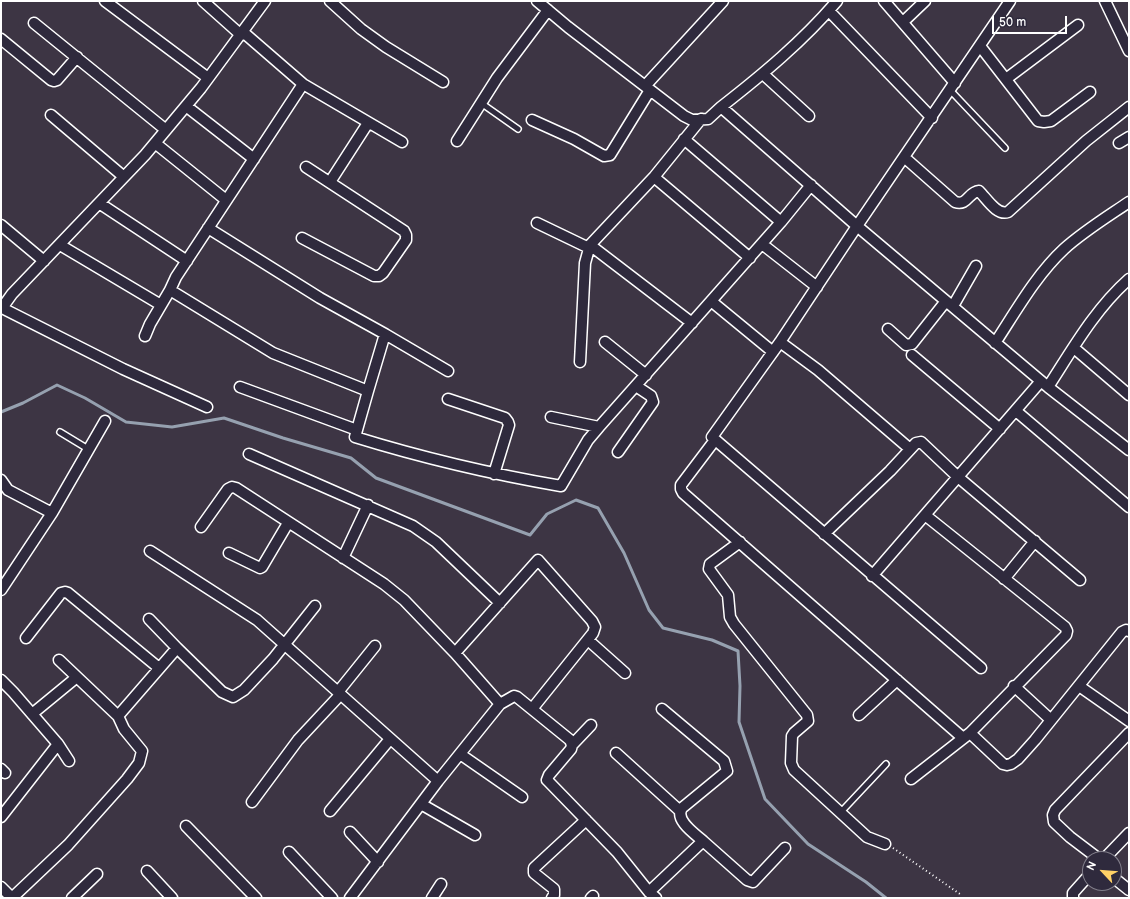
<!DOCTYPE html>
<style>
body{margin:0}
#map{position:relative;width:1130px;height:899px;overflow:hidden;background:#3d3544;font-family:"Balsamiq Sans",sans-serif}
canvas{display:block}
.frame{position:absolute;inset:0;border:2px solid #fff;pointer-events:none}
.north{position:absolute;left:1082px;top:851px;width:40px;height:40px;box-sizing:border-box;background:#2f2a3d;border:1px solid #827f8b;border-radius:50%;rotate:296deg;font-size:11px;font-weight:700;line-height:16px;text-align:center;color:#fff}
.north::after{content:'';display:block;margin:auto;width:14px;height:18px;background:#ffd166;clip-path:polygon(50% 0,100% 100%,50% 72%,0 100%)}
.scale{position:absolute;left:992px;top:16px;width:75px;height:18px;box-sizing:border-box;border:2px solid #fff;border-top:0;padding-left:5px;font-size:12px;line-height:14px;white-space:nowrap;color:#fff;-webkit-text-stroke:3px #2f2a3d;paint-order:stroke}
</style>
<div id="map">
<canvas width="1130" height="899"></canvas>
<div class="frame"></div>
<div class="north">N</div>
<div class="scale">50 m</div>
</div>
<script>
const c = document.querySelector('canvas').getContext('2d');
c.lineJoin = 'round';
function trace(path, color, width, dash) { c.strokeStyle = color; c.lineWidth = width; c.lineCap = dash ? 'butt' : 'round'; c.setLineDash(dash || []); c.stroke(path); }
const stream = new Path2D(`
 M1 412 23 403 57 385 85 398 126 422 172 427 224 418 283 438 351 458 376 478 530 535 547 514 576 500 598 508 624 553 649 610 663 628 712 640 738 651 740 686 739 722 765 799 808 844 866 882 886 898`);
const path = new Path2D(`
 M893 848 960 894`);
const service = new Path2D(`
 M950 90 1005 148
 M481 103 518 129
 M60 432 88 449
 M840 813 886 764`);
const minor = new Path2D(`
 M105 1 208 78
 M203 1 241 35
 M330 1 361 29 386 47 443 82
 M537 1 568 27 684 116 692 120 708 119 721 107 857 226 1048 387 1129 450
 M884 1 955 83
 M1105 1 1129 51
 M829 11 932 118
 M903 22 925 1
 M34 23 166 130
 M1 39 51 80 54 81 57 80 77 57
 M980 46 1038 121 1044 122 1051 121 1090 92
 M763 74 809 116
 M1006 79 1078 25
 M303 84 402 142
 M645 86 723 1
 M186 106 254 159
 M721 107C762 75 803 41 837 1
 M51 115 124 177
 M532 120 574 139 604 156 610 155 650 90
 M684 139 781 222
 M457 141 497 78 548 10
 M155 143 226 200
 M1119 143 1129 137
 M904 157 955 202C968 206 968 192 979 191 987 199 997 216 1008 212L1086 141 1129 107
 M654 177 750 258
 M330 182 368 123
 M99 203 187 261
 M537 223 589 248
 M1 225 44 261
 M208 228 320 298 385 334 368 391 355 437C423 458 491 474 561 486L588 440 599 427 711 301
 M302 238 374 276H379L383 273 406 240V235L404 231 306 167
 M762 244 817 287
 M60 245 161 305
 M590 245 692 323
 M170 290 176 277 303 84 243 32
 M953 306 976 266
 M888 329 906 345 912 344 946 301
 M385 334 448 371
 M145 336 150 324 170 290 273 353 368 391
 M605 342 646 375
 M780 342 818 370 910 449
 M995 343C1016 311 1036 275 1064 249 1084 231 1107 217 1129 202
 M1074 348 1129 395
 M773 352 711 301 781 222 811 185
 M912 355 1000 429
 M580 362 585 263 590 245 654 177 701 119
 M240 387 357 430
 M1048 387C1072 350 1095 309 1129 279
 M448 399 505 418 508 422 509 425 494 474
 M207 407 123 369 2 308 12 294 145 155 201 88 265 1
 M1016 411 1129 507
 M551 417 599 427
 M715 440 681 485V489L683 493 963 738
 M618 452 653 402 651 396 636 386
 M249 454 413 526 436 542 500 603
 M1 480 8 490 52 513
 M925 515 1065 627 1067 631 1066 635 970 733
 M201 527 228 489 232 487 236 488 384 584 404 600 455 653
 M824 534 890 471 916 443 921 442 958 477 1080 580
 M740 542 710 564 709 569 728 595 730 617 734 624 807 715 808 721 794 733 792 736 791 763 794 770 867 837 885 844
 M150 551 257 620 438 781 350 898
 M229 553 260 568 262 567 288 523
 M343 558 368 505
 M872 576 1041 381
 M1004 579 1035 541
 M1 590 52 513 105 421
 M149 619 177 648
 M26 638 61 593 65 592 68 593 159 668
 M588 640 625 673
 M59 660 118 716
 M981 668 712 437 780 342 857 226 1010 1
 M1 680 13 692 58 744
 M1014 686 1051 720
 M1079 686 1129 721
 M338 692 375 646
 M500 704 455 653 538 560 592 621 595 627 593 633 532 709
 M662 709 724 761 727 771 682 808C674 820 695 834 703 841
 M32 714 77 677
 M859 715 897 680
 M572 745 591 725
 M616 753 680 811
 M460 754 522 797
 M1 769 5 773
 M911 779 970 733 1003 764 1007 765 1011 764 1018 759 1035 740 1122 632 1126 630 1129 631
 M438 781 500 704 514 696 517 697 570 740 572 745 571 749 549 775 547 780 549 782 617 852 649 892 656 898
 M252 802 298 740 340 695
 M421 804 475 835
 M330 811 390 739
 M1 817 58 744 69 761
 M186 826 256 898
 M350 832 378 862
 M289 852 332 898
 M1099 859 1070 837 1054 822 1053 815 1055 810 1129 733
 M1104 859 1129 833
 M147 871 172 898
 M1114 878 1129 890
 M1 887 12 898
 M649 892 703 841 747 880 753 882 785 848
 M12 898 68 845 127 779 139 763 142 751 124 729 118 716 177 648 222 692 233 697 244 690 273 659 315 606
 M72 898 97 874
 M432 898 441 884
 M552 898 554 895V889L534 873V868L586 820
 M591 898 593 896
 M1073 898V893L1090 874`);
trace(stream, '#96a1b0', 3);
trace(service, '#fff', 8);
trace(minor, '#fff', 13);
trace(path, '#fff', 2, [1, 3]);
trace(service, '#2f2a3d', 5);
trace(minor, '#2f2a3d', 10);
</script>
